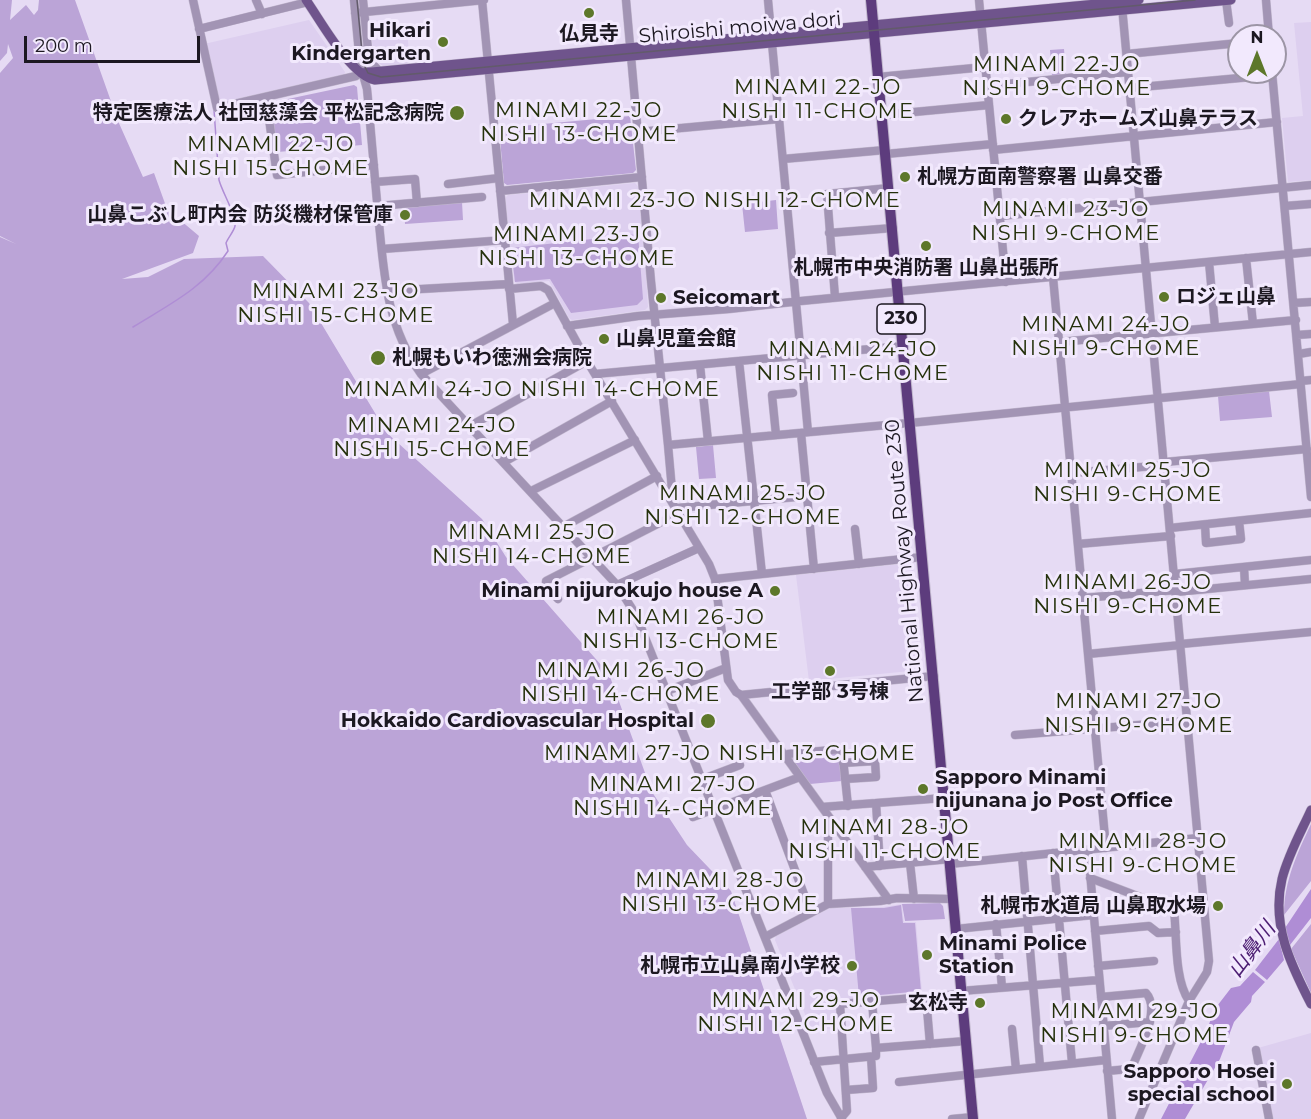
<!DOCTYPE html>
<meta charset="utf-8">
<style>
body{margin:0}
#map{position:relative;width:1311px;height:1119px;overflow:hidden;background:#e6dbf4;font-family:Montserrat,sans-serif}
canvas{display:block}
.north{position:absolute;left:1227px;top:24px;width:60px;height:60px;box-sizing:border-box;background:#f2e9fd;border:2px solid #9c95a5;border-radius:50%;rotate:0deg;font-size:16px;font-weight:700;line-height:24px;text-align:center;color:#1c1821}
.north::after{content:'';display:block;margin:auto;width:21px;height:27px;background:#5d772a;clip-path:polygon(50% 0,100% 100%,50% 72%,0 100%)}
.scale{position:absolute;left:24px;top:36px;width:176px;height:27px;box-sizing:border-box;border:3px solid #1c1821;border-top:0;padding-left:8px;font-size:18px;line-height:21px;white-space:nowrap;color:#1c1821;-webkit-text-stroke:4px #f2e9fd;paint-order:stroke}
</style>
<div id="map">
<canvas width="1311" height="1119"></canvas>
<div class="north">N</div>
<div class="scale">200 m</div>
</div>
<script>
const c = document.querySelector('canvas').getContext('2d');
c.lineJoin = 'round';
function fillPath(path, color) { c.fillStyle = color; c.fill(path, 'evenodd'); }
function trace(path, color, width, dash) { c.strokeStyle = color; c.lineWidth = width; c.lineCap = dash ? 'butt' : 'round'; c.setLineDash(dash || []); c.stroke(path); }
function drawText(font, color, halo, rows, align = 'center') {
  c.font = font + ' Montserrat,"Noto Sans JP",sans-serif'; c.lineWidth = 6; c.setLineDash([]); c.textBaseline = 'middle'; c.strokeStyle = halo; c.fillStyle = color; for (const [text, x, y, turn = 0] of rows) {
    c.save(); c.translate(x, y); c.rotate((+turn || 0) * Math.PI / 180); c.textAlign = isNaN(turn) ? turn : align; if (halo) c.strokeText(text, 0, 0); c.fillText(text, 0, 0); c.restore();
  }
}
const built = new Path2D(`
 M309 20 345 72 344 77 218 106 204 44Z
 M1311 22V180L1288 182 1282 118 1303 116 1294 23Z
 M407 30 410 64 384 67 374 59 371 33Z
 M635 183 638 186 646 273 648 307 645 310 572 320 569 318 549 281 517 284 514 281 505 198 508 195Z
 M910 563 913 566 920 670 809 681 796 575Z
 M902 904 904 922H916L922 992 837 1000 838 1028 811 1029 775 940 776 936 830 908 883 907Z
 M1311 1033V1119H1271L1258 1048Z`);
const green = new Path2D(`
 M0 0H12L10 20 26 5 34 15 38 10 39 0H75L118 121 143 177 154 173 167 209 199 236 193 253 122 279 148 277 184 259 263 256 309 303 387 433 482 519 506 557 609 674 652 792 687 845 731 891 807 1119H0V237L16 244 0 236V73L13 58 8 44 7 53 0 61Z
 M1064 49 1066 75 1052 76 1050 50Z
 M354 85 357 87 362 145 277 152 269 103Z
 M630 116 636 170 633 173 507 185 504 183 499 128Z
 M776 200 778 229 745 232 742 204Z
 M462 202 463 220 405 224 404 207Z
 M638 234 643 299 637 305 571 313 550 279 515 282 511 248Z
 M1269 391 1272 417 1220 421 1218 396Z
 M713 445 716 478 699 479 696 447Z
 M839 753 842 781 810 784 791 757Z
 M1311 824V881L1284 915C1284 881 1297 854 1311 824Z
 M940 903 943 906 945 919 905 921 902 904Z
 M901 905 903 923H915L921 991 859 997 851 908H884Z
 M1311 924V993L1291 949Z`);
const water = new Path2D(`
 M1311 889V918L1290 945 1285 928Z
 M1279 939 1284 960 1267 980 1255 970Z
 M1253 972 1265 982 1252 996 1251 1002 1234 1022 1220 1059 1185 1119H1161L1207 1030 1214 1010 1231 988 1240 986Z`);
const stream = new Path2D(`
 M133 327C170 304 204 288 228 251L226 243C228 238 234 231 235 226 237 216 222 192 219 180L214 110`);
const minor = new Path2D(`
 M193 0 217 108 356 76 366 69 369 60
 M256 0 262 14
 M354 0 360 64 367 89C371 130 374 171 378 213 384 272 385 323 421 374L617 585 636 615 827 1093 842 1119
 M363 0 369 60 380 72
 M482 0 513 324
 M626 0 651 281 668 445 672 490 670 497
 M768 0 808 432
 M979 0 1006 282
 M1226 0 1229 23
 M1266 0 1269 36
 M1122 6 1209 961 1207 972 1189 1001 1139 1119
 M355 13 484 0
 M199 29 308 2
 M1127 54 1239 43
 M1272 72 1311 497
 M878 77 985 67
 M987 86 1128 72
 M1130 88 1273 75
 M266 98 277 175 374 165
 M882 115 989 105
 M638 132 779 119
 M993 150 1277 122
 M886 154 993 144
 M783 159 885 150
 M375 182 415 179 417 203
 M448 184 499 178
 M500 191 642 177
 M378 206 482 197
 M1285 206 1311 204
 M1000 216 1311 185
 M829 233 893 228
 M382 249 505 240
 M1246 258 1253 324
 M1209 262 1215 327
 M1053 277 1106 848
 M509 289 541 286 548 290 587 361 709 564 715 579 728 680 736 692 741 695 889 900
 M386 291 509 284
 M835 297 827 194 889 188
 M1294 303 1311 302
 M567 326 638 316 729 309 801 301 1311 252
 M1297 335 1311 334
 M1060 342 1296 320
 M1299 354 1311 352
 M739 361 762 574
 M700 365 708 441
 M421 374 555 303
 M595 374 904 346
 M1301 381 1311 380
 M470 426 587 361
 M801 433 814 569
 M776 435 772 395 793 393
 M668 445 920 422 1301 384
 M504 462 612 401
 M1165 462 1307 449
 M1072 473 1165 465
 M531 491 635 440
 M677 508 807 496
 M1205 525 1206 543 1241 539 1239 521
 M563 527 657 476
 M1170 528 1311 513
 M855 529 859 564
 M1078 544 1171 536
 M1244 567 1245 585
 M1175 574 1311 560
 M715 579 922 557
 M617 585 699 548
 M1176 592 1311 579
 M1083 598 1176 590
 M558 599 546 586V581L679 513
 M1181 644 1311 632
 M1088 654 1181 645
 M667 691 726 668
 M741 695 934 676
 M1015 735 1188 721
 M785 756 788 754 842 749 848 806
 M843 763 875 761 876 777 845 779
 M703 779 740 765
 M765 790 811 913
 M876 803 880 866
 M822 807 944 798
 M693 817 800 777
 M1088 850 1112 1119
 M1053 853 1072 1063
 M1022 856 1040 1066
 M910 863 914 899
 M950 864 1198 838
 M865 867 950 859
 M1090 878 1174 910C1177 936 1174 979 1189 1001
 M828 904V824L832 821
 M996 924 1002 987
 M956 929 1093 915
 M1095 931 1149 926 1158 933 1176 932
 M765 937 828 904 880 901 897 898 953 899
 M1098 966 1154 961
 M961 991 1099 980
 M926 997 930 1044
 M1101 997 1146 993C1161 1009 1140 1048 1133 1065L1129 1069 1107 1071
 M872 1001 876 1048
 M1103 1026 1150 1022
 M1012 1029 1016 1069
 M1256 1050 1269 1119
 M814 1062 876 1056V1048L966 1041
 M899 1082 1106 1060
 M846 1090 873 1088 871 1057
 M841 1118 847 1111 840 1004 962 994
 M952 1119 973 1117`);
const major = new Path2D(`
 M306 0C321 21 350 75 375 80L1231 0
 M361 73 1139 0
 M1311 810C1301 832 1288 855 1282 879 1271 925 1291 965 1311 1004`);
const highway = new Path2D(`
 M871 0 973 1119`);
const tram = new Path2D(`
 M357 0 363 63 368 73 381 77 1195 0`);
const markers = [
 [589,13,6,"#5d772a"],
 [443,42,6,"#5d772a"],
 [457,113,8,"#5d772a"],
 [1006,119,6,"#5d772a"],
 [905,177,6,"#5d772a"],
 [405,215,6,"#5d772a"],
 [926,246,6,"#5d772a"],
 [1164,297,6,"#5d772a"],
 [661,298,6,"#5d772a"],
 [604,339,6,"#5d772a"],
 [378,358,8,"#5d772a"],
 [775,591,6,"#5d772a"],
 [830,671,6,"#5d772a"],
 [708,721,8,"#5d772a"],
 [923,789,6,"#5d772a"],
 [1218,906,6,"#5d772a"],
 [927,955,6,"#5d772a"],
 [852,966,6,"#5d772a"],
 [980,1003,6,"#5d772a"],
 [1287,1084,6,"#5d772a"]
];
const shields = [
 [901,319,48]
];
const shieldNames = [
 ["230",901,319]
];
const streetNames = [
 ["Shiroishi moiwa dori",740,28,-5],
 ["National Highway Route 230",905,561,-95]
];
const poiNames = [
 ["Hikari",431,31],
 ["Kindergarten",431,54],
 ["仏見寺",589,34,"center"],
 ["特定医療法人 社団慈藻会 平松記念病院",444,113],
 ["クレアホームズ山鼻テラス",1018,119,"left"],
 ["札幌方面南警察署 山鼻交番",917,177,"left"],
 ["山鼻こぶし町内会 防災機材保管庫",393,215],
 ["札幌市中央消防署 山鼻出張所",926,268,"center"],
 ["ロジェ山鼻",1176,297,"left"],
 ["Seicomart",673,298,"left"],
 ["山鼻児童会館",616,339,"left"],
 ["札幌もいわ徳洲会病院",392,358,"left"],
 ["Minami nijurokujo house A",763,591],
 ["工学部 3号棟",830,692,"center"],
 ["Hokkaido Cardiovascular Hospital",694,721],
 ["Sapporo Minami",935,778,"left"],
 ["nijunana jo Post Office",935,801,"left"],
 ["札幌市水道局 山鼻取水場",1206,906],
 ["Minami Police",939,944,"left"],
 ["Station",939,967,"left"],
 ["札幌市立山鼻南小学校",840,966],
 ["玄松寺",968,1003],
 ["Sapporo Hosei",1275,1072],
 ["special school",1275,1095]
];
const neighbourhoodNames = [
 ["MINAMI 22-JO",1057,65],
 ["NISHI 9-CHOME",1057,89],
 ["MINAMI 22-JO",818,88],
 ["NISHI 11-CHOME",818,112],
 ["MINAMI 22-JO",579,111],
 ["NISHI 13-CHOME",579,135],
 ["MINAMI 22-JO",271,145],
 ["NISHI 15-CHOME",271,169],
 ["MINAMI 23-JO NISHI 12-CHOME",715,201],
 ["MINAMI 23-JO",1066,210],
 ["NISHI 9-CHOME",1066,234],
 ["MINAMI 23-JO",577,235],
 ["NISHI 13-CHOME",577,259],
 ["MINAMI 23-JO",336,292],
 ["NISHI 15-CHOME",336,316],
 ["MINAMI 24-JO",1106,325],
 ["NISHI 9-CHOME",1106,349],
 ["MINAMI 24-JO",853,350],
 ["NISHI 11-CHOME",853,374],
 ["MINAMI 24-JO NISHI 14-CHOME",532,390],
 ["MINAMI 24-JO",432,426],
 ["NISHI 15-CHOME",432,450],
 ["MINAMI 25-JO",1128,471],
 ["NISHI 9-CHOME",1128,495],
 ["MINAMI 25-JO",743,494],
 ["NISHI 12-CHOME",743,518],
 ["MINAMI 25-JO",532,533],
 ["NISHI 14-CHOME",532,557],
 ["MINAMI 26-JO",1128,583],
 ["NISHI 9-CHOME",1128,607],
 ["MINAMI 26-JO",681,618],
 ["NISHI 13-CHOME",681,642],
 ["MINAMI 26-JO",621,671],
 ["NISHI 14-CHOME",621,695],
 ["MINAMI 27-JO",1139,702],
 ["NISHI 9-CHOME",1139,726],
 ["MINAMI 27-JO NISHI 13-CHOME",730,754],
 ["MINAMI 27-JO",673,785],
 ["NISHI 14-CHOME",673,809],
 ["MINAMI 28-JO",885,828],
 ["NISHI 11-CHOME",885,852],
 ["MINAMI 28-JO",1143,842],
 ["NISHI 9-CHOME",1143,866],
 ["MINAMI 28-JO",720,881],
 ["NISHI 13-CHOME",720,905],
 ["MINAMI 29-JO",796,1001],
 ["NISHI 12-CHOME",796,1025],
 ["MINAMI 29-JO",1135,1012],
 ["NISHI 9-CHOME",1135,1036]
];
const waterNames = [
 ["山鼻川",1252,950,-53]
];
fillPath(built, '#ddcfef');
fillPath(green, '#bba4d7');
fillPath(water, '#af8dd5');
trace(stream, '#af8dd5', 1.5);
trace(minor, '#c2b8ce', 9);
trace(major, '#c2b8ce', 10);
trace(highway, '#c2b8ce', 12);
trace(minor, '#a294b4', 8);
trace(major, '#6f548c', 9);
trace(highway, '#5d3c7d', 10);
trace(tram, '#625b6a', 1.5);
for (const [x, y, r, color] of markers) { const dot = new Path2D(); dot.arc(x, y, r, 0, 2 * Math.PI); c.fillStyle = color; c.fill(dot); trace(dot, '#f2e9fd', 2); }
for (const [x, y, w] of shields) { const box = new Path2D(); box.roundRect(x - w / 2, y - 15, w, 30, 4.5); c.fillStyle = '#f2e9fd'; c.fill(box); trace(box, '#1c1821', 1.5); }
drawText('bold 18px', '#1c1821', null, shieldNames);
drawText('20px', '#1c1821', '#f2e9fd', streetNames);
drawText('bold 20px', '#1c1821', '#f2e9fd', poiNames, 'right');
c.letterSpacing = '1.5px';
drawText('21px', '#25310c', '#f2e9fd', neighbourhoodNames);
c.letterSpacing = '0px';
drawText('italic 21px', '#4d1e73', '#f2e9fd', waterNames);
</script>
